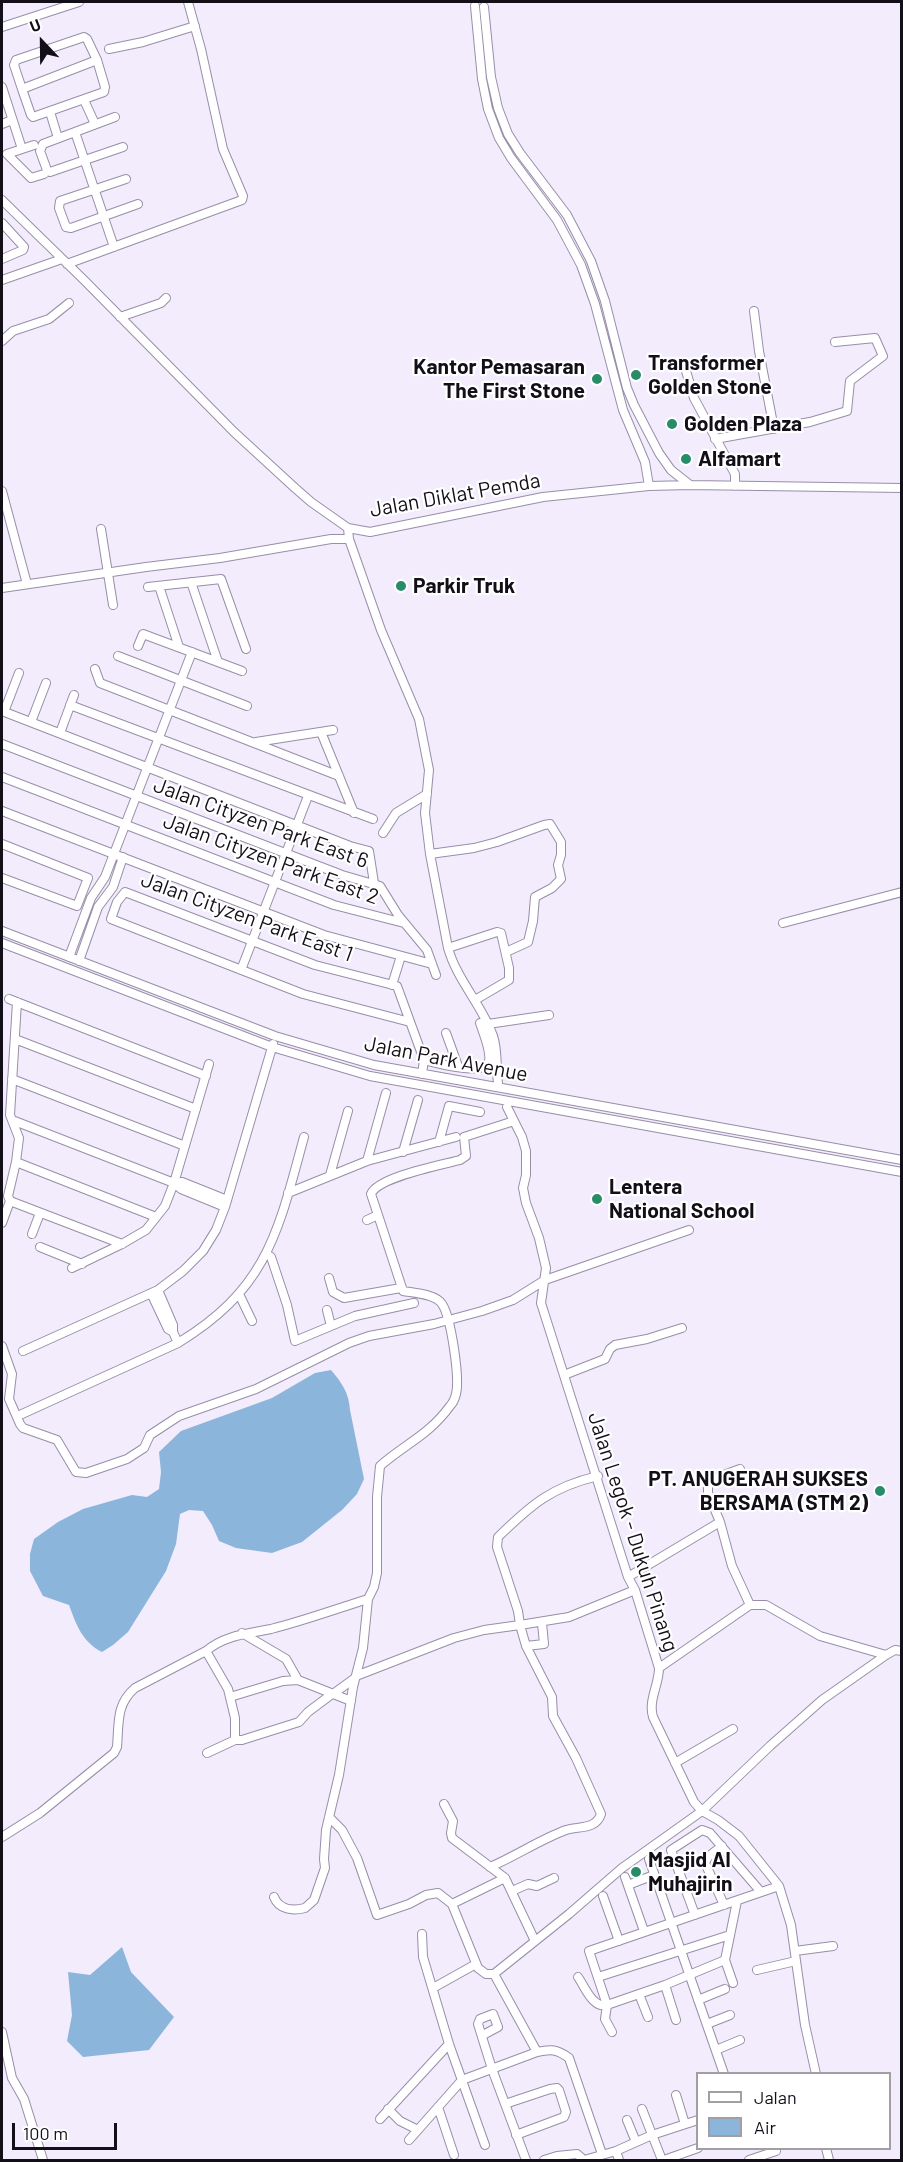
<!DOCTYPE html>
<style>
body{margin:0}
#map{position:relative;width:903px;height:2162px;overflow:hidden;background:#f2ecfd;font-family:Barlow,sans-serif}
canvas{display:block}
.frame{position:absolute;inset:0;border:3px solid #130f18;pointer-events:none}
.legend{position:absolute;left:696px;top:2072px;width:195px;height:78px;box-sizing:border-box;background:#fff;border:2px solid #a19fa3;margin:0;padding:8px 10px;list-style:none;font-size:18px;color:#130f18}
.legend li{display:flex;align-items:center;gap:12px;height:30px}
.legend b{width:30px;border:2px solid #a19fa3}
.north{position:absolute;left:12px;top:12px;width:60px;height:60px;-webkit-text-stroke:4px #fff;paint-order:stroke;rotate:338deg;font-size:16px;font-weight:700;line-height:24px;text-align:center;color:#130f18}
.north::after{content:'';display:block;margin:auto;width:21px;height:27px;background:#130f18;clip-path:polygon(50% 0,100% 100%,50% 72%,0 100%)}
.scale{position:absolute;left:12px;top:2123px;width:105px;height:27px;box-sizing:border-box;border:3px solid #130f18;border-top:0;padding-left:8px;font-size:18px;line-height:21px;white-space:nowrap;color:#130f18;-webkit-text-stroke:4px #fff;paint-order:stroke}
</style>
<div id="map">
<canvas width="903" height="2162"></canvas>
<div class="frame"></div>
<ul class="legend">
<li><b style="height:8px;background:#fff"></b>Jalan</li>
<li><b style="height:16px;background:#8cb5dc"></b>Air</li>
</ul>
<div class="north">U</div>
<div class="scale">100 m</div>
</div>
<script>
const c = document.querySelector('canvas').getContext('2d');
c.lineJoin = 'round';
function fillPath(path, color) { c.fillStyle = color; c.fill(path, 'evenodd'); }
function trace(path, color, width, dash) { c.strokeStyle = color; c.lineWidth = width; c.lineCap = dash ? 'butt' : 'round'; c.setLineDash(dash || []); c.stroke(path); }
function drawText(font, color, halo, rows, align = 'center') {
  c.font = font + ' Barlow,sans-serif'; c.lineWidth = 4.5; c.setLineDash([]); c.textBaseline = 'middle'; c.strokeStyle = halo; c.fillStyle = color; for (const [text, x, y, turn = 0] of rows) {
    c.save(); c.translate(x, y); c.rotate((+turn || 0) * Math.PI / 180); c.textAlign = isNaN(turn) ? turn : align; if (halo) c.strokeText(text, 0, 0); c.fillText(text, 0, 0); c.restore();
  }
}
const water = new Path2D(`
 M331 1370C342 1383 349 1393 350 1410L364 1479 357 1494 342 1510 302 1542 272 1553 236 1548 219 1541 212 1525 203 1511 189 1510 180 1514 176 1544 166 1571 128 1632 113 1645 102 1652C82 1642 76 1624 69 1605L43 1596 30 1571V1554L34 1539 58 1522 83 1509 132 1495 147 1497 159 1489 161 1472 159 1452 181 1431 272 1398 315 1373Z
 M122 1947 131 1972 174 2017 149 2050 83 2057 67 2041 72 2015 68 1972 90 1975Z`);
const minor = new Path2D(`
 M475 6 482 79 488 109 499 138 511 158 557 220 581 265 595 304 623 410 645 462 649 486
 M484 7 491 77 498 108 508 134 520 153 567 215 591 261 605 301 627 388 634 405 659 453 671 470 690 485
 M2 27 79 2
 M109 49 143 42 195 26
 M97 60 105 87 104 92 33 117 31 115 22 89Z
 M2 87 22 149
 M22 89 14 65 16 60 84 37 87 39 97 60
 M84 100 95 124
 M50 112 58 138
 M115 117 43 144 40 151 47 170 50 172 123 147
 M2 124 12 120
 M75 132 114 247
 M34 145 7 154 31 178 44 174
 M126 179 60 201 59 208 66 227 71 228 138 204
 M2 200 85 281 234 432 295 488 311 502 348 528 370 532 543 497 649 486 690 485 902 488
 M2 223 24 247 23 250 2 259
 M67 264 242 200 243 196 223 149 201 49 188 2
 M2 280 62 259
 M754 311 759 351 774 429
 M120 317 161 303 166 298
 M2 341 13 331 49 319 69 303
 M686 371 694 398 735 474V486
 M715 439 810 422 847 411 850 381 883 356 875 338 835 342
 M2 491 27 584
 M348 528 349 539 381 630 419 719 429 770 425 813 430 854 448 948C457 980 482 1005 493 1036 498 1050 496 1068 498 1083
 M101 529 113 605
 M191 582 218 662
 M159 586 179 647
 M148 587 221 579 246 649
 M2 588 146 567 220 558 331 539H349
 M138 646 143 634 242 671
 M118 656 247 706
 M95 669 100 683 339 776
 M70 705 373 819
 M2 711 350 846 369 851 374 883
 M4 712 19 673
 M31 722 46 683
 M321 732 354 813
 M60 733 74 695
 M256 742 333 730
 M2 744 342 875 380 886 398 915 427 950 436 975
 M2 777 334 905 404 923
 M2 811 324 935 432 964
 M383 833 396 813 427 794
 M2 844 88 878 77 906 2 878
 M430 854 474 848 497 842 544 825 550 824 561 842V855L558 865 561 879 552 888 535 897 533 921 528 942 506 952
 M783 923 902 892
 M2 931 275 1036 374 1065 902 1160
 M2 943 272 1047 370 1076 902 1172
 M448 948 497 932 501 933 509 968V980L475 1000
 M69 957 91 898 105 877 192 652
 M79 961 98 907 113 887 123 857
 M241 970 308 796
 M392 985 401 956
 M9 999 206 1076
 M410 1022 303 994 111 919 117 902 125 892 315 965 397 986 424 1060 422 1074
 M488 1024 549 1015
 M446 1033 458 1066
 M15 1039 196 1109
 M424 1060C436 1063 480 1075 488 1064 493 1055 483 1032 480 1023
 M12 1079 185 1146
 M507 1107 522 1137 526 1151V1175L523 1188 526 1203 539 1238 546 1268 541 1303 628 1577 635 1590 659 1668C659 1685 648 1700 653 1717L694 1802 702 1811 718 1820 739 1836 779 1886 791 1925 805 2025 816 2074
 M12 1120 174 1183 181 1189 225 1207
 M439 1142 449 1106 480 1112
 M403 1152 418 1100
 M367 1161 386 1093
 M16 1162 156 1217
 M330 1175 348 1111
 M174 1183 182 1182 227 1200
 M288 1193 367 1161 456 1137
 M10 1201 122 1244
 M367 1220 378 1215 371 1194C378 1177 441 1165 460 1160L466 1156 464 1137 514 1121
 M2 1223 10 1201 8 1196 16 1162 19 1138 10 1115 17 1002
 M32 1234 40 1213
 M40 1247 82 1264
 M266 1254 271 1257 287 1305 295 1341 355 1316 414 1303
 M72 1268 122 1244 146 1230 165 1206 174 1183 209 1064
 M329 1278 333 1292 344 1298 401 1288
 M158 1290 173 1325V1332L178 1343
 M151 1293 168 1329 173 1332
 M239 1294 252 1321
 M327 1310 331 1326
 M2 1346 12 1374 9 1399 20 1424 23 1428 57 1440 76 1472 86 1473 127 1459 144 1448 150 1435 179 1416 256 1389 349 1343 369 1336 434 1324 482 1311 513 1300 545 1280 689 1230
 M23 1351 158 1290 183 1271 203 1251 216 1230 225 1207 273 1044
 M564 1375 605 1359 610 1349 615 1345 647 1339 682 1328
 M22 1414 178 1343C268 1288 278 1232 304 1137
 M598 1476C551 1487 531 1505 498 1537L497 1547 518 1611 520 1625 569 1617 635 1590
 M720 1522 708 1493V1483L713 1479 740 1469
 M628 1577 720 1522 732 1566 750 1605 659 1668
 M750 1605H766L820 1636 886 1655
 M242 1633 286 1659 298 1680
 M206 1651C225 1635 247 1634 271 1629 303 1621 336 1609 368 1599
 M356 1676 454 1638 484 1630 520 1625 526 1646 544 1644 542 1623
 M333 1694 355 1678
 M230 1697 283 1681 298 1680 351 1701
 M235 1740H242L299 1722 308 1712 332 1694
 M675 1763 733 1729
 M444 1804 453 1821 451 1833 452 1838 505 1878 452 1904
 M329 1817 342 1830 357 1858 377 1915 409 1904 426 1895 438 1893 452 1904 478 1968 486 1974H494L569 1914 622 1868 702 1811 770 1746 822 1700 886 1655 895 1650 902 1651
 M2 1837 40 1813 114 1753 117 1747C119 1723 116 1704 135 1688L206 1651 228 1689 235 1718V1740L207 1753
 M722 1846 708 1857 705 1863 724 1905
 M649 1859 724 2074
 M490 1867C516 1856 539 1840 566 1830 578 1826 596 1830 601 1814L576 1758 553 1716 552 1697 526 1646
 M625 1877 644 1931
 M505 1878 535 1941
 M628 1885 654 1875
 M512 1891 528 1884 537 1886 554 1878
 M603 1896 619 1941
 M274 1897C279 1910 293 1911 305 1908L314 1900 325 1868 324 1859 326 1830 339 1775 353 1687 363 1648 368 1599 374 1587 377 1573V1497L380 1466C405 1444 429 1435 450 1406 453 1403 455 1398 456 1394 460 1378 451 1317 442 1304 436 1294 414 1293 403 1291L378 1215
 M695 1915 671 1850 702 1830 710 1833 761 1892
 M422 1934 423 1957 449 2044 485 2145
 M795 1951 833 1946
 M725 1960 733 1983
 M757 1970 796 1961
 M494 1974 537 2052C551 2049 557 2049 569 2058L602 2154
 M578 1977C585 1987 593 2009 607 2005L589 1951 779 1886
 M598 1977 730 1935
 M665 1985 676 2020
 M433 1988 476 1964
 M639 1994 648 2017
 M698 2000 725 1989
 M707 2024 730 2015
 M2 2032 12 2078 24 2099 43 2160
 M612 2032 605 2019 607 2005 665 1985 725 1960 737 1901
 M483 2035 498 2027 493 2014 480 2019 478 2024 492 2069 526 2160
 M716 2050 740 2040
 M676 2095 685 2124
 M505 2104 550 2089 557 2088 559 2090 566 2112 564 2117 516 2135
 M438 2107 454 2155
 M388 2109 400 2121 418 2130
 M642 2109 662 2160
 M380 2119 449 2044
 M627 2120 636 2142
 M409 2140 462 2080 537 2052
 M826 2148 829 2160
 M616 2151 619 2160
 M544 2160 557 2156 577 2154 584 2160
 M584 2160 616 2151 652 2135 698 2120
 M664 2160 698 2148
 M749 2160 776 2151`);
const markers = [
 [636,375,6,"#278c68"],
 [597,379,6,"#278c68"],
 [672,424,6,"#278c68"],
 [686,459,6,"#278c68"],
 [401,586,6,"#278c68"],
 [597,1199,6,"#278c68"],
 [880,1491,6,"#278c68"],
 [636,1872,6,"#278c68"]
];
const poiNames = [
 ["Transformer",648,363],
 ["Golden Stone",648,387],
 ["Kantor Pemasaran",585,367,"right"],
 ["The First Stone",585,391,"right"],
 ["Golden Plaza",684,424],
 ["Alfamart",698,459],
 ["Parkir Truk",413,586],
 ["Lentera",609,1187],
 ["National School",609,1211],
 ["PT. ANUGERAH SUKSES",868,1479,"right"],
 ["BERSAMA (STM 2)",868,1503,"right"],
 ["Masjid Al",648,1860],
 ["Muhajirin",648,1884]
];
const streetNames = [
 ["Jalan Diklat Pemda",455,495,-10],
 ["Jalan Cityzen Park East 6",261,823,20],
 ["Jalan Cityzen Park East 2",271,859,20],
 ["Jalan Cityzen Park East 1",247,917,20],
 ["Jalan Park Avenue",446,1059,11],
 ["Jalan Legok - Dukuh Pinang",633,1532,72]
];
fillPath(water, '#8cb5dc');
trace(minor, '#988ea8', 10);
trace(minor, '#fff', 8);
for (const [x, y, r, color] of markers) { const dot = new Path2D(); dot.arc(x, y, r, 0, 2 * Math.PI); c.fillStyle = color; c.fill(dot); trace(dot, '#fff', 2); }
drawText('bold 21px', '#130f18', '#fff', poiNames, 'left');
drawText('21px', '#130f18', '#fff', streetNames);
</script>
